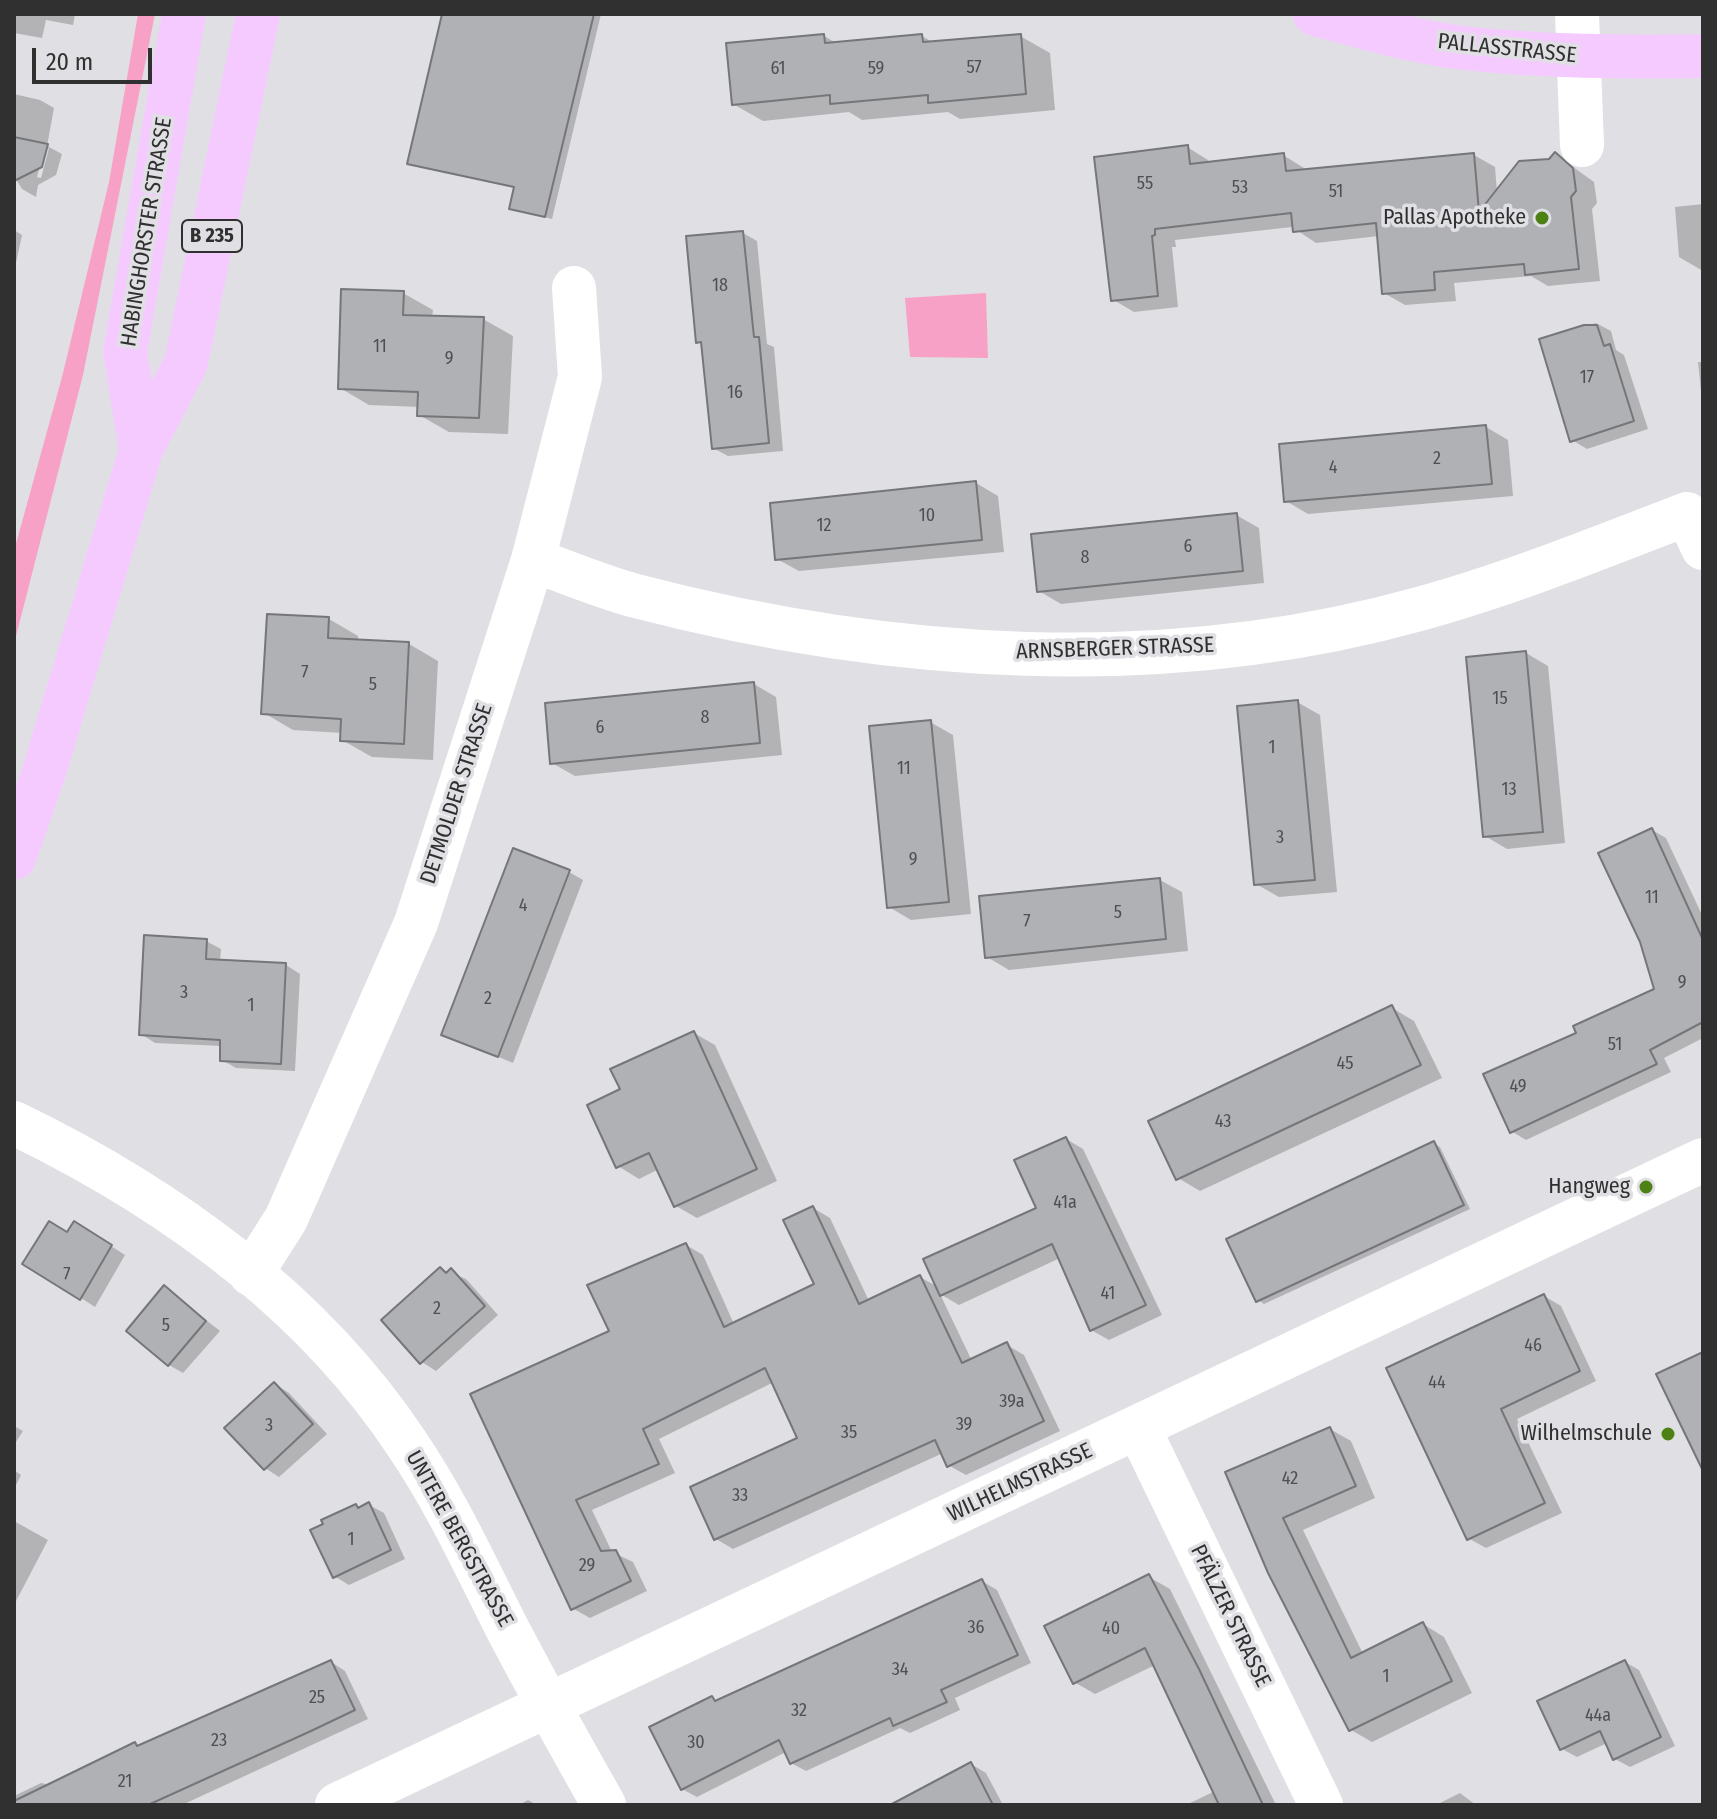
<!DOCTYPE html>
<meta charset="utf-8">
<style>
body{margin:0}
#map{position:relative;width:1717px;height:1819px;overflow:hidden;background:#e0e0e4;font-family:"Fira Sans Condensed",sans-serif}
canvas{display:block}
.frame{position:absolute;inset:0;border:16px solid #303031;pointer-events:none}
.scale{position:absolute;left:32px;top:48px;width:120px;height:36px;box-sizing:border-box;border:4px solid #303031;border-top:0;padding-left:10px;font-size:24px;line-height:28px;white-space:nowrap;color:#303031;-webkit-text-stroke:6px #e0e0e4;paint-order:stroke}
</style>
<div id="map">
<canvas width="1717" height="1819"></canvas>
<div class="frame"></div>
<div class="scale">20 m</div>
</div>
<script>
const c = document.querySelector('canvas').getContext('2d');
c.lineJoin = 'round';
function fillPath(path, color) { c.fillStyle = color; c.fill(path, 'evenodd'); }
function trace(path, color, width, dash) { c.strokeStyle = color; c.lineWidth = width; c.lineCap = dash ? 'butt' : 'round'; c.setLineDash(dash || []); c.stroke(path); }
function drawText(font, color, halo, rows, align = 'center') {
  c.font = font + ' "Fira Sans Condensed",sans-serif'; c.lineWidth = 7; c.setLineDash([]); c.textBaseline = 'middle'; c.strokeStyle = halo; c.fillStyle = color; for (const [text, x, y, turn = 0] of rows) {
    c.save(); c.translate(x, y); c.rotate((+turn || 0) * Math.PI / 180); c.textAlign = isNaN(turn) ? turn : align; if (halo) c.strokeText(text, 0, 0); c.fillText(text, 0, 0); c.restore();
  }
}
const green = new Path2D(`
 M138 14H155L83 375 14 644V551L62 377 109 182Z
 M986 293 988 358 910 357 905 298Z`);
const shadow = new Path2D(`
 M14 14H75L73 25 46 20 42 38 14 33Z
 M444 14H601L552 219 512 208 516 188 409 163Z
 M824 36 838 44 922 36 934 43 1020 36 1050 53 1055 110 960 119 948 112 862 120 849 112 763 121 733 104Z
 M14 94 40 100 54 108 47 146 62 154 56 175 38 185 36 197 22 189 14 176ZM45 148H49L41 178 37 177Z
 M1187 147 1208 160 1209 164 1283 155 1304 168 1305 172 1474 155 1495 167 1497 192 1555 154 1594 182 1597 203 1592 209 1600 281 1548 286 1531 276 1454 283 1456 301 1405 305 1384 293 1379 236 1316 243 1292 227 1175 240 1176 247H1172L1178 307 1134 312 1112 299Z
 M1703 204V271L1679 257 1675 207Z
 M14 230 22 235 14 272Z
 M743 233 757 241 767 344 774 347 783 451 728 456 713 448 703 345 698 341Z
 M403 293 433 310 432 318 483 319 513 336 508 434 449 432 419 415 420 407 369 405 340 388Z
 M1596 323 1611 331 1616 350 1624 355 1648 429 1587 449 1572 440 1541 340Z
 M1698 362H1703V393L1701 391Z
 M1486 427 1508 440 1513 496 1308 514 1286 501Z
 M976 483 998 496 1004 552 799 571 777 559Z
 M1236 515 1259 528 1264 583 1061 604 1039 591Z
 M329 619 358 636V642L409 644 438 661 433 760 372 757 342 740 343 733 293 730 264 713Z
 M1526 653 1548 666 1565 843 1507 849 1485 836Z
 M754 684 776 697 782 755 575 776 552 763Z
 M1297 702 1320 715 1337 892 1279 897 1256 884Z
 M930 722 953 735 971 914 911 920 889 907Z
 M1652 830 1666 838 1703 917V1038L1664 1058 1671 1072 1526 1140 1511 1131 1657 990Z
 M569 872 583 880 513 1063 444 1034Z
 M1160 880 1182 892 1188 951 1009 970 987 957Z
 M206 941 221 949 220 962 286 965 300 974 295 1071 236 1068 222 1060V1046L155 1043 141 1034Z
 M1392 1008 1414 1021 1442 1078 1200 1191 1178 1178Z
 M694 1033 715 1045 777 1181 697 1218 676 1206 659 1169 639 1179 618 1166 622 1090Z
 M1066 1139 1083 1149 1162 1315 1109 1340 1091 1330 1060 1258 959 1305 940 1294 972 1361 1007 1345 1024 1355 1060 1431 966 1475 948 1465 943 1453 733 1549 716 1539 800 1439 774 1382 659 1439 675 1473 592 1510 612 1552 633 1562 647 1591 590 1618 572 1608 473 1395 612 1332 686 1245 703 1255 734 1324 816 1285 813 1208 830 1218 869 1301 920 1277 938 1287 1038 1209Z
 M1434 1144 1440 1147 1470 1209 1264 1304 1258 1300Z
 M89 1232 125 1255 95 1307 81 1298 68 1234Z
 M441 1269 466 1279 498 1315 436 1371 422 1362Z
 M165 1288 220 1331 183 1373 169 1365Z
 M1544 1296 1561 1306 1596 1381 1517 1419 1562 1513 1486 1548 1468 1538 1389 1369Z
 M275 1384 289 1393 327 1434 279 1477 265 1468Z
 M14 1426 23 1431 14 1445Z
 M1330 1429 1351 1441 1375 1498 1303 1530 1363 1654 1423 1624 1444 1637 1472 1693 1372 1742 1351 1730 1228 1473Z
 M14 1470 21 1475 14 1489Z
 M369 1505 384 1513 405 1559 349 1585 334 1576 356 1506 361 1509Z
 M14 1521 48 1540 14 1605Z
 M1149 1577 1170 1589 1276 1805H1186L1215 1791 1155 1665 1095 1694 1074 1682Z
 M982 1581 997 1590 1031 1663 955 1698 960 1710 910 1733 900 1728 806 1771 791 1763 786 1752 697 1797 682 1789 712 1698 719 1702Z
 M331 1662 345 1671 368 1719 182 1805H14V1796L41 1783 51 1785 135 1744 140 1747Z
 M1625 1662 1639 1670 1675 1746 1630 1767 1615 1759 1607 1743 1577 1757 1562 1749Z
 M971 1764 986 1773 1003 1805H909Z
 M1460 1793 1476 1805H1436Z
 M528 1800 537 1805H519Z`);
const building = new Path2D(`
 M442 14H594L545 217 509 209 514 187 407 164Z
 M824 34 825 43 922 34 923 42 1021 34 1026 94 928 103V95L830 104V95L732 105 726 43Z
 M14 137 48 144 42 167 14 181Z
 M1188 145 1190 164 1284 153 1286 171 1474 153 1479 212 1519 161 1549 159 1555 152 1573 168 1576 191 1571 197 1579 269 1525 275 1524 264 1434 272 1435 290 1382 294 1376 223 1293 232 1291 213 1155 229V235L1152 236 1158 296 1111 301 1094 157Z
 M743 231 754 337H759L769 443 712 449 701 342 696 343 686 236Z
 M341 289 404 291 403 315 484 317 479 418 417 416 418 392 338 389Z
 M1584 325H1597L1604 346 1610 344 1634 421 1570 442 1539 339Z
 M1486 425 1492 484 1284 502 1279 444Z
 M976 481 982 540 775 560 770 503Z
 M1237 513 1243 571 1037 592 1031 534Z
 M267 614 329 617 328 638 409 642 404 744 340 741 341 719 261 714Z
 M1526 651 1543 832 1483 837 1466 657Z
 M754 682 760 743 550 764 545 703Z
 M1298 700 1315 880 1254 885 1237 706Z
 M931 720 949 902 887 908 869 726Z
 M1652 828 1703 940V1022L1650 1050 1657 1064 1510 1133 1483 1074 1576 1033 1573 1026 1654 989 1640 942 1598 853Z
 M513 848 570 870 498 1057 441 1035Z
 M1160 878 1166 939 985 958 979 896Z
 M144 935 207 939 206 959 286 963 281 1064 220 1061V1040L139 1035Z
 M1392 1005 1421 1065 1176 1180 1148 1121Z
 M694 1031 757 1169 674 1207 649 1153 616 1168 587 1105 620 1089 610 1069Z
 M1066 1137 1146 1305 1090 1331 1052 1244 940 1296 923 1259 1036 1208 1014 1160Z
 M1434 1141 1464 1205 1256 1302 1226 1239Z
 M813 1206 859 1304 920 1275 962 1363 1007 1342 1044 1421 947 1467 935 1440 714 1540 690 1487 797 1438 765 1368 643 1429 659 1464 576 1500 601 1551 616 1550 631 1581 571 1610 470 1394 609 1331 587 1285 686 1243 724 1327 814 1284 783 1220Z
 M49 1221 67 1232 74 1221 112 1245 80 1300 22 1264Z
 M440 1267 446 1273 451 1268 485 1306 420 1364 381 1320Z
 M164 1285 206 1321 168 1366 126 1331Z
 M1544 1294 1580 1371 1501 1409 1545 1503 1467 1540 1386 1368Z
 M1703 1352V1471L1656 1374Z
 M274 1382 313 1424 264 1470 224 1428Z
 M1330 1427 1356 1486 1283 1518 1351 1658 1423 1622 1452 1681 1349 1731 1268 1573 1225 1472Z
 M369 1502 391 1550 333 1578 310 1530 323 1524 321 1520 356 1504 358 1508Z
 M1149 1574 1199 1669 1263 1805H1219L1145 1648 1073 1684 1044 1626Z
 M982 1579 1018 1655 941 1690 947 1702 893 1726 890 1718 790 1764 779 1740 681 1790 649 1727 712 1696 715 1701Z
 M331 1660 355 1710 311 1731 148 1805H14V1801L135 1742 137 1746Z
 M1625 1660 1661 1737 1613 1760 1600 1731 1560 1750 1537 1701Z
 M971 1762 993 1805H890Z`);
const minor = new Path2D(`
 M1577 14 1582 145
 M533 560C567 572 602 587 636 596 889 662 1165 680 1419 609 1510 584 1599 548 1687 514L1703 548
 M14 1123C167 1197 312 1301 407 1444 447 1503 476 1567 508 1630 539 1689 571 1747 604 1805
 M251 1274 286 1219 416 923 533 560 580 377 574 288
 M1138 1427 1321 1805
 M337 1805 1703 1160`);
const major = new Path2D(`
 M1315 14C1364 27 1414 42 1464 48 1544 57 1623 57 1703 56
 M141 450 125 352 184 14
 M14 858 43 775 141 450 186 363 258 14`);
const markers = [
 [1542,218,8,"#4e8115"],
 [1646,1187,8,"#4e8115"],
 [1668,1434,8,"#4e8115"]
];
const numberNames = [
 ["57",974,68],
 ["61",778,69],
 ["59",876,69],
 ["55",1145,184],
 ["53",1240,188],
 ["51",1336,192],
 ["18",720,286],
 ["11",380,347],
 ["9",449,359],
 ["17",1587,378],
 ["16",735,393],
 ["2",1437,459],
 ["4",1333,468],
 ["10",927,516],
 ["12",824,526],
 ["6",1188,547],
 ["8",1085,558],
 ["7",305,673],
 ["5",373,685],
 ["15",1500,699],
 ["8",705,718],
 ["6",600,728],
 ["1",1272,748],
 ["11",904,769],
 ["13",1509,790],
 ["3",1280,838],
 ["9",913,860],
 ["11",1652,898],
 ["4",523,906],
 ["5",1118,913],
 ["7",1027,922],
 ["9",1682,983],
 ["3",184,993],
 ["2",488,999],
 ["1",251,1006],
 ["51",1615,1045],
 ["45",1345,1064],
 ["49",1518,1087],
 ["43",1223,1122],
 ["41a",1065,1203],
 ["7",67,1275],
 ["41",1108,1294],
 ["2",437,1309],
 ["5",166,1326],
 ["46",1533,1346],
 ["44",1437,1383],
 ["39a",1012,1402],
 ["39",964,1425],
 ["3",269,1426],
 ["35",849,1433],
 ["42",1290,1479],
 ["33",740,1496],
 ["1",351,1540],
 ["29",587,1566],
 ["36",976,1628],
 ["40",1111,1629],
 ["34",900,1670],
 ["1",1386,1677],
 ["25",317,1698],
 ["32",799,1711],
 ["44a",1598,1716],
 ["23",219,1741],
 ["30",696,1743],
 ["21",125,1782]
];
const shields = [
 [212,236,60]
];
const shieldNames = [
 ["B 235",212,236]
];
const streetNames = [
 ["PALLASSTRASSE",1507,49,6],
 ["HABINGHORSTER STRASSE",147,232,-81],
 ["ARNSBERGER STRASSE",1115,649,-2],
 ["DETMOLDER STRASSE",457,794,-72],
 ["WILHELMSTRASSE",1020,1483,-25],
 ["UNTERE BERGSTRASSE",459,1539,61],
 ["PFÄLZER STRASSE",1230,1616,64]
];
const poiNames = [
 ["Pallas Apotheke",1526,218],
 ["Hangweg",1630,1187],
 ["Wilhelmschule",1652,1434]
];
fillPath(green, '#f8a1c7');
fillPath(shadow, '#0003');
fillPath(building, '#afb1b4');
trace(building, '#747679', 2);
trace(minor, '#fff', 44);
trace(major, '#f5caff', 44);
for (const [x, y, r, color] of markers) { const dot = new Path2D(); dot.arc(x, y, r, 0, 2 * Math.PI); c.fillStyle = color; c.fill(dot); trace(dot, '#e0e0e4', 3); }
drawText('18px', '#505052', null, numberNames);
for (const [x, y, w] of shields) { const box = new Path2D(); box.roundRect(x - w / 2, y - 16, w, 32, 6); c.fillStyle = '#e0e0e4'; c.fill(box); trace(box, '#303031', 2); }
drawText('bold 20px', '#303031', null, shieldNames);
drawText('22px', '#303031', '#e0e0e4', streetNames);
drawText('22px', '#303031', '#e0e0e4', poiNames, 'right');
</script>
